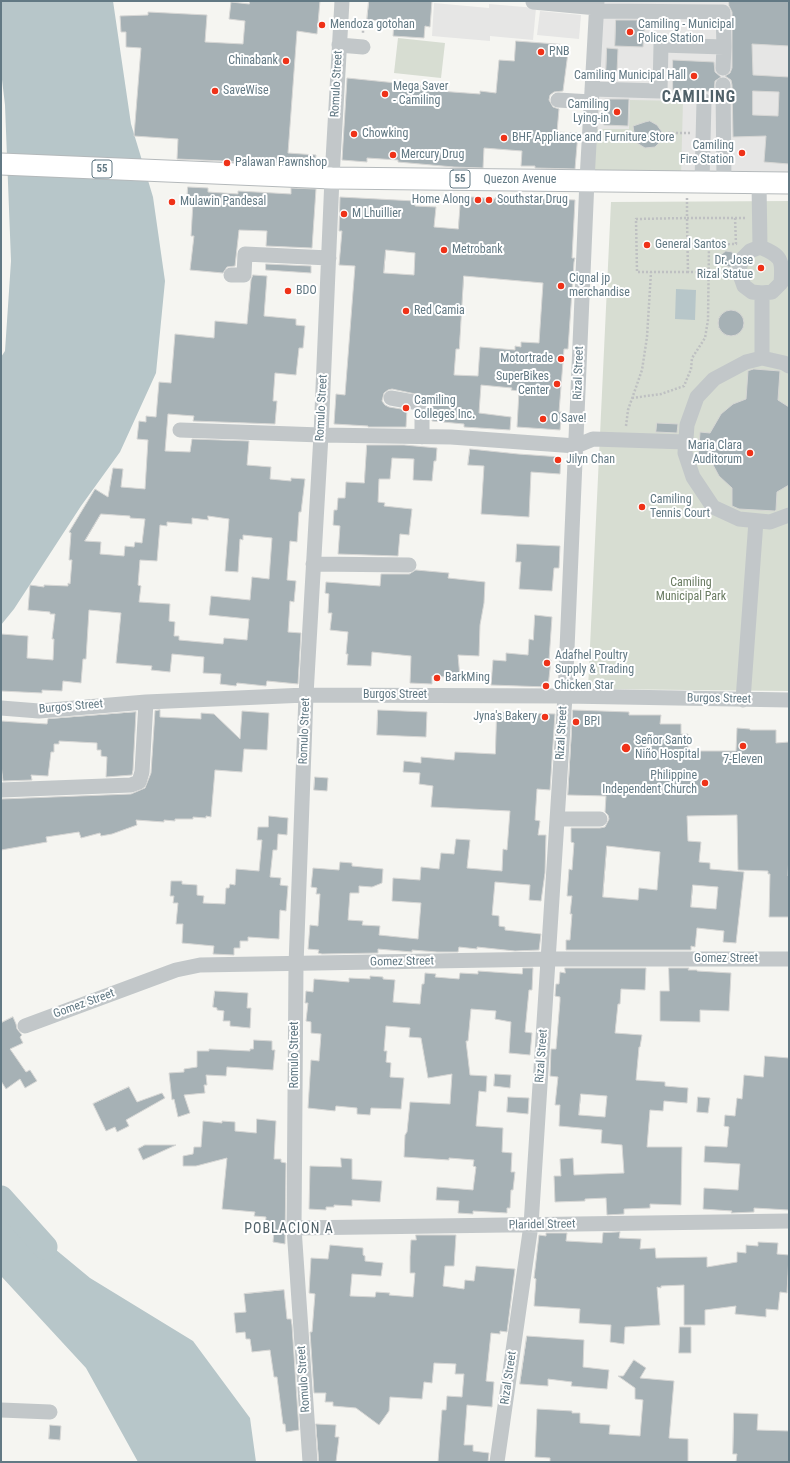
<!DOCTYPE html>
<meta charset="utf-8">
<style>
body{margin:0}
#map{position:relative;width:790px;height:1463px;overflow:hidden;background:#f5f5f1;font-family:"Roboto Condensed",sans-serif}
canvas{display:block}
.frame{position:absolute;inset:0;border:2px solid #627984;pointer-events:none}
</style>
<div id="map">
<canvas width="790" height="1463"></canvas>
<div class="frame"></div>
</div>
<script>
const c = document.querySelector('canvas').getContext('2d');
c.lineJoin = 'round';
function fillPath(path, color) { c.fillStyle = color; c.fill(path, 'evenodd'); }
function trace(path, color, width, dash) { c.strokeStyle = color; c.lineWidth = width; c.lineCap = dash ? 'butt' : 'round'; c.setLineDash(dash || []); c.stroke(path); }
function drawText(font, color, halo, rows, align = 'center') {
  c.font = font + ' "Roboto Condensed",sans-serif'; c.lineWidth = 4; c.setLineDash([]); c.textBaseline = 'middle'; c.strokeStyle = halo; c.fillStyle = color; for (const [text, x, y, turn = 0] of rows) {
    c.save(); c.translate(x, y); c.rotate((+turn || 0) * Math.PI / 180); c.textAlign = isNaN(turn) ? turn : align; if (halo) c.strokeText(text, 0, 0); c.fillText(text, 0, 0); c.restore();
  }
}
const built = new Path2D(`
 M601 1H789V172L594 170Z
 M434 3 489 8V4L536 8 533 40 490 36V41L432 36Z
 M540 11 581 15 579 39 537 35Z`);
const green = new Path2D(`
 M398 38 445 43 441 78 394 73Z
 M630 100 683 101 681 176 593 174 594 129H629Z
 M789 201V691L588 689 611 202Z`);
const water = new Path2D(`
 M1 1H113L131 124 153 197 165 281 156 373 120 452 81 506 14 609 1 625V357L5 351 11 261 5 105 1 71Z
 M676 289 696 290 695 320 675 319Z
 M1 1200 3 1206 90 1278 193 1341 250 1418 256 1462H138L86 1368 1 1276Z`);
const river = new Path2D(`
 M1 1198 45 1247`);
const building = new Path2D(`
 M250 1H320L317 34 297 31 288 153 316 155 315 165 177 159 178 139 134 136 141 48 126 47V32H121L120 16 148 15V12L207 15 205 42 243 44 245 21 229 19 231 2 249 4Z
 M369 1H432L430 27 425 26 424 38 393 36 394 22 367 20Z
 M729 1H789V46L752 44 753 75 789 77V164L764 162 766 136 733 137 732 85 731 80 725 76 730 73 732 68V12L729 6ZM753 91 779 92 778 116 753 115Z
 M616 20H645L643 47 615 46Z
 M516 41 569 45 563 91 554 92 550 95 549 100 553 107 559 109 557 132 578 133 575 169 535 168V166H521L522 151 484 148 483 168 454 167 398 162V160L367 158V162L342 160 347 78 426 86 425 90 480 94V91L496 93 499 60 514 61Z
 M607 48 618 49 617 72 606 71Z
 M673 60 714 62 715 72 721 77 715 81 714 92 673 90Z
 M605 99H629L628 126 604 125Z
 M650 121 657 125 662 132V137L661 141 655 147 645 148 637 143 635 139 633 126 645 122Z
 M188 187 208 188V192L238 194V191L291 194V188L316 189 312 248 266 246 267 231 239 230 235 266 227 267 223 273 190 270 194 236H191L193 202H187Z
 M461 196 495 199 496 197 575 200 572 258H575L574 262 568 349H564L559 412H562L560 430 517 427 519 391 511 390 512 388 481 385 479 413 511 417 510 430 464 427V424L432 421V409H431L425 396 392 389 388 390 384 393 382 401 385 405 389 407 407 410 406 427H368V426L334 424 336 394 345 395 355 266 339 265 342 231H339L340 197 415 201V206L436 207 434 227 458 229ZM386 250 415 253 414 275 384 273ZM464 276 543 283 539 343 521 342V347L515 346V350L480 347 478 376 454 375 456 349H459Z
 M726 251 732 252 734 255 731 267H729L722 265 719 261 720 256Z
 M266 264 311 266V273L266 270Z
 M253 275 267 276 264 316 296 319V325L305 326 303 348H299L296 375 275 373 273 401H277L275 424 193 421 194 416 168 414 165 451 190 452 192 439 249 441 247 465 271 467 270 479 291 481V478L305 479 301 512H299L297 542 290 541 287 580 296 581 294 602 290 601 288 632 301 633 298 684 267 681 266 686 237 683 236 686 220 684 221 674 203 673 204 657 172 654 170 672 151 670 152 666 116 663 121 613 89 610 86 659H83L81 683 63 681 62 691 42 690V693L1 691V634L28 636 27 658 53 660 54 639H52L55 614H50V612L28 610 30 585 44 587V585L68 586V583L70 584 72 560H69L71 533 69 532 95 489 108 497 113 468 123 469 121 487 145 489 148 440 137 439 139 421 146 422V416L156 417 159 382 171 383 175 334 214 338 215 321 247 324 251 280ZM101 514 130 516V518L145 519 142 543 135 542 134 547 125 546 124 556 100 554 101 542 85 541ZM208 516 229 519 225 571 238 572 240 539 243 540V535L272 538 269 579 252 577 250 600 211 596 209 615 249 619 247 640 224 638 223 644 179 640V636H174L175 622 169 621 170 604 139 602 141 586 138 585 140 560 157 561 160 525 167 526V522L192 524V518L208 520Z
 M718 323a13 13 0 1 1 26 0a13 13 0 1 1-26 0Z
 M754 369 780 371 778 400 789 407V485L777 492 776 510 775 511 739 509 732 506V488L719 476 711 461 698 460 700 432 710 433 721 414 733 404 746 399 748 371Z
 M657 423 678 424 677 433 656 432Z
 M367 445H404L437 448 436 461H434L432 481 413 480 414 459 392 458 390 479H379L378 502 385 503 384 506 412 509 409 535 400 534 398 556 338 554 340 526 333 525 334 510H337L338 498H345L346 482 364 483Z
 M470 449 518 454 561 457 560 474 531 472 529 517 481 514 484 466 468 465Z
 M517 544 560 546 559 568H554L552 591 519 589 521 562H516Z
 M416 570 449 573 448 578 485 582 484 603 480 625 479 656 458 655 460 678 432 676V684L410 683 411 656 372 652 371 666 347 665 348 654H346L348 632 330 630 332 613H328L329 594 325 593 326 582 380 586 381 574H409Z
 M535 615 552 617 549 660H551L548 687 491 685 493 660 506 661V653L528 655 529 639 533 640Z
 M160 710V717L201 719V713L214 714 240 739 242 711 269 713 267 750 244 749 242 772 215 770 211 817 206 816V818L193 817V819H175V821L164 820V822L136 820 137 825 112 834 101 836 100 833 81 838 79 832 46 837 47 842 1 850V799L131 794 145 788 151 773 155 711Z
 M378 710 427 712 426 737 377 735Z
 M573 710 629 712V715H661L660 724H681V734H688V751H736L737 728 750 729V730H776V743L789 742V852L788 876H789V917H769L770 874H768V871L738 870 737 815 687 816 688 841 701 842 699 862 710 863V869L744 872 736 943 723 942 724 931 697 928 695 947 691 946V950H566V940H570L572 914H570L572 896H567L569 869 572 870 574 843 571 842V828H600L605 827 609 819 608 815 605 812 606 796 568 795ZM607 846 660 852 657 890 639 888 638 900 603 897ZM693 885 718 887 716 909 691 907Z
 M136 712 133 770 132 775 106 777 107 757 101 756V750H97V743L59 741V744H54V752H51L48 776 31 775 32 780 3 781 1 765V721L47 724 48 719Z
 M497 712 555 714 550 790 537 789 535 820 540 821 538 835H546L545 873 541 901 529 900 530 885 495 882 492 915 499 916V926L505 927V930L541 934 539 950 515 951 477 947V949L459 947 458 952H437L412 950V952L378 949V953L322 954 318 953 319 950 308 949 310 925 318 926 320 894H316L317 888 311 887 313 868 339 870 340 862 352 863V866L383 869 382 883 372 887 359 886V893H350L348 920 363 921 362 925 380 926 379 935 418 939 421 903 392 901 393 878 420 880 421 867 439 869 441 853 454 854 456 839 470 840 467 868 502 871 503 849 507 850 510 811 431 807 433 786 419 784 420 773 403 772 404 761 421 763V757L454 760 455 752 495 754Z
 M315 777 328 778 327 791 314 790Z
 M269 816 288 818 287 835 278 834 277 850H273L270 877 281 878 280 885 288 886 286 911 280 910 279 939 248 937V941H240V948H234V955L213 954 214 946 182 943 183 924H176L178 903H173L174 896H170L171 881H182V884L197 885V895L204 896 203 903 225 904 226 888H229L230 884 235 885 236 869 259 871 262 840H257L258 827H268Z
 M523 968H533L532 990H529L525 1032 532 1033 530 1055 509 1053 511 1022 495 1019 496 1011 471 1009 468 1041H466L470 1075 487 1076 486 1092 479 1091 476 1126 503 1128 502 1152 512 1153 511 1172H515L513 1190H511L510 1208H507V1213L473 1211V1214L458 1213 459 1201 436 1200 437 1187 473 1190 476 1167 473 1166 474 1160 449 1158V1160L404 1157 405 1135 407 1132 410 1102 450 1104 452 1074 428 1078 421 1038 409 1037 410 1028 386 1026 384 1051H387L386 1062 391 1063 390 1077 404 1078 401 1109 371 1108 370 1115 357 1114V1108L336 1106 335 1111 308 1108 311 1060 319 1061 321 1034 311 1033V1022L306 1021 308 1003H305L306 991 313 992 314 979 349 982V978L370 979V976L383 977V979L395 980 393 1002 420 1004 422 984H424L425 973 436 974 435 977 459 979 460 973 478 974V971L522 974Z
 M565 968H646L645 990 621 989 620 1004H618L615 1033 642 1035 640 1047H639L636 1080 665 1082V1086L688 1088 687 1103 664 1101 663 1111 650 1110 647 1147H682L681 1205 650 1204V1208L624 1209V1214L607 1215 606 1198 585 1199V1201L555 1202 554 1176H561L560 1159 573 1158 574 1175 624 1173 622 1145 601 1143 602 1130 559 1126 560 1105H555L558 1077 550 1076 551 1049H556L560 1001V997L555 996 556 984H559L560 972 565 973ZM581 1094 607 1096 605 1117 579 1115Z
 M669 968H689L688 970H697V971L731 973 729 1011 700 1010V1022L660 1021V991H669Z
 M215 991 248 993 247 1008H251L250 1028 230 1026V1021H223L224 1011 217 1010V1008L213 1007Z
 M13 1017 16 1024 17 1029 22 1035 20 1037 23 1043 10 1049 26 1072 30 1070 37 1081 25 1088 20 1079 6 1089 1 1081V1023Z
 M254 1040 272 1041V1050H275L273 1070 227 1067 226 1076 206 1075 207 1085H204L205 1093 184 1095 190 1113 178 1117 174 1099 172 1100 169 1073 184 1072V1069L197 1067V1051H209V1049L250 1051V1049H253Z
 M765 1056 789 1058V1210L754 1208V1212L731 1213 732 1211 703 1209 704 1188 738 1190 740 1164 704 1162 705 1146 727 1147 729 1127 724 1126 725 1115 735 1116 737 1098 742 1099 744 1075 763 1077Z
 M495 1074 511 1075 510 1088 494 1086Z
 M129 1087 137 1102 162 1093 165 1098 126 1120 129 1126 117 1132 115 1127 106 1131 93 1104Z
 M508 1097 529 1098 528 1114 507 1112Z
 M698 1097 710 1098 708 1113 697 1112Z
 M257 1119 276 1121 274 1159H281V1162L286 1163 285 1244 273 1242 274 1231 265 1230 266 1217 254 1216 255 1212 222 1209 227 1158 196 1166H183V1156L193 1154 194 1147H201L203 1121 222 1123V1121L235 1122V1131L256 1133Z
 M145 1145H176L143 1160 138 1149Z
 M341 1158 352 1159V1179L382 1181 380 1202 352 1200V1206L334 1205V1207H326V1210L309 1209 310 1166 341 1167Z
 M620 1232 619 1238 641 1239 640 1249 655 1248 656 1258 707 1257V1267L737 1262V1252L746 1253V1245L758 1246V1242L778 1243 777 1254 789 1255 787 1293 780 1292 778 1310 766 1309V1317L735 1314 736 1306 705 1310V1325H684V1285L661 1286V1288L657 1287 660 1325 625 1327 624 1344 610 1342 611 1325 579 1323 580 1309 534 1306 536 1279 534 1278 539 1235 546 1236V1233H567L566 1241 602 1243 603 1233Z
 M416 1235H456L454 1266H445L443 1286 464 1289 465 1280 474 1281 476 1266 515 1269 507 1332 500 1331V1334L491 1333 486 1381 494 1382 492 1407 467 1405 464 1445H473V1451L489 1453 488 1462H438L442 1410H446L447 1396 462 1397 464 1374H455L456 1364 434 1363 432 1383 424 1382 422 1399 390 1397 389 1411 379 1425 356 1408 333 1406V1402H325L326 1393H314L310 1332H312L315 1294 309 1293 311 1258 328 1259 330 1245 363 1248V1255L365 1256V1261L383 1263 381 1276 352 1274 350 1296 375 1297 376 1292 390 1293 389 1295 413 1297 415 1273H410V1257L411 1240H416Z
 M284 1290 287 1319H291L292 1325 299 1430 286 1432 285 1424H283L277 1377H274L270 1350 252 1352 250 1339H246L245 1332 236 1333 234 1313 246 1312 244 1294Z
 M680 1327H691V1353H679Z
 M527 1336 584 1340 583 1367 609 1370 607 1389 571 1386 572 1382 548 1379V1386L520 1384Z
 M634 1360 646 1368 640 1378 674 1381 669 1438 688 1439V1462H550V1458L535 1457 537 1409 572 1411V1413H580V1423L610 1425 609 1434 640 1436 643 1400 635 1399V1388L618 1376H623Z
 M734 1413 758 1414 757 1430 789 1431V1462H736L737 1454H733Z
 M316 1424 336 1425 335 1437H339L336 1462H319Z
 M50 1425 61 1426 60 1440 49 1439Z`);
const path = new Path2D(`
 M355 21 363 23V34
 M670 99 691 100
 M668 133H691
 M687 198V218H747
 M688 245 736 244 735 218
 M688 272H637L636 219 687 218 688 272H727
 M632 398 661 394 684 386 691 369 692 358 705 338 708 320 709 245
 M626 426 628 410 642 370 647 337 651 272`);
const minor = new Path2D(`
 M533 2 597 8
 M339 45 363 47
 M723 68 724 47
 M723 85 724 183
 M592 89 660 91 661 45 724 47 723 12 596 11
 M558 100 591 102
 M702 182 704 101
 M759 183 760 247 750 251 741 260 739 272 744 286 752 292 762 293 772 292 781 283C783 260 782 256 760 247
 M231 275H244L245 254 329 258
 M762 293V358
 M789 366 784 363 762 358 746 362 714 379 697 397 687 425 685 453 693 477 713 507 739 519 770 522 789 515
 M391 398 419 403 422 409V437
 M180 430 321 435 451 437 576 446 593 439 686 442
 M313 564 409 565
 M743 700 756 521
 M1 708 39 711 146 702 306 695 565 696 789 700
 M1 790 131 785 139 782 142 772 146 702
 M557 819H600
 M25 1026 176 970 200 965 549 959H789
 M294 1228 789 1221
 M1 1410 50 1412
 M310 1462 294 1228 296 965 306 695 321 435 332 178 342 1
 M497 1462 531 1225 565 696 587 180 597 1`);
const highway = new Path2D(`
 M1 164 332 178 789 183`);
const markers = [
 [322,25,4,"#ef3218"],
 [630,32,4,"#ef3218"],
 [541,52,4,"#ef3218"],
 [286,61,4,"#ef3218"],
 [694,76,4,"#ef3218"],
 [215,91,4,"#ef3218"],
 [385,94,4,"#ef3218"],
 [617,112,4,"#ef3218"],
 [354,134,4,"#ef3218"],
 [504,138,4,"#ef3218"],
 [742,153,4,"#ef3218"],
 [393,155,4,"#ef3218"],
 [227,163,4,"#ef3218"],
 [478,200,4,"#ef3218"],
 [489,200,4,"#ef3218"],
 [172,202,4,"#ef3218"],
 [344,214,4,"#ef3218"],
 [647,245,4,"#ef3218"],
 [444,250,4,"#ef3218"],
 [761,268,4,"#ef3218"],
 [561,286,4,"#ef3218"],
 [288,291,4,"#ef3218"],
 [406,311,4,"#ef3218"],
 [561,359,4,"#ef3218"],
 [557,384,4,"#ef3218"],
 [406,408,4,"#ef3218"],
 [543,419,4,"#ef3218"],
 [750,453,4,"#ef3218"],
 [558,460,4,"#ef3218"],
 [642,507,4,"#ef3218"],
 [547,663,4,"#ef3218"],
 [437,678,4,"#ef3218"],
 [546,686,4,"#ef3218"],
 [545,717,4,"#ef3218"],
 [576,722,4,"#ef3218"],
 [743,746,4,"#ef3218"],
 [626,748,5,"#ef3218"],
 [705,783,4,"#ef3218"]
];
const shields = [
 [102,169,20],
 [460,179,20]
];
const shieldNames = [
 ["55",102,169],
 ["55",460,179]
];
const poiNames = [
 ["Mendoza gotohan",330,25],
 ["Camiling - Municipal",638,25],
 ["Police Station",638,39],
 ["PNB",549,52],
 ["Chinabank",278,61,"right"],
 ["Camiling Municipal Hall",686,76,"right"],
 ["Mega Saver",393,87],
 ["- Camiling",393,101],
 ["SaveWise",223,91],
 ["Camiling",609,105,"right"],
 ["Lying-in",609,119,"right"],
 ["Chowking",362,134],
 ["BHF Appliance and Furniture Store",512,138],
 ["Camiling",734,146,"right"],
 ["Fire Station",734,160,"right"],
 ["Mercury Drug",401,155],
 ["Palawan Pawnshop",235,163],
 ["Home Along",470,200,"right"],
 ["Southstar Drug",497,200],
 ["Mulawin Pandesal",180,202],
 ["M Lhuillier",352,214],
 ["General Santos",655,245],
 ["Metrobank",452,250],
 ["Dr. Jose",753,261,"right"],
 ["Rizal Statue",753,275,"right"],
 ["Cignal jp",569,279],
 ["merchandise",569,293],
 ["BDO",296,291],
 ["Red Camia",414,311],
 ["Motortrade",553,359,"right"],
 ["SuperBikes",549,377,"right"],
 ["Center",549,391,"right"],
 ["Camiling",414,401],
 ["Colleges Inc.",414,415],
 ["O Save!",551,419],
 ["Maria Clara",742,446,"right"],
 ["Auditorum",742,460,"right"],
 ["Jilyn Chan",566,460],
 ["Camiling",650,500],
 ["Tennis Court",650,514],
 ["Adafhel Poultry",555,656],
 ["Supply & Trading",555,670],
 ["BarkMing",445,678],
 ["Chicken Star",554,686],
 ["Jyna's Bakery",537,717,"right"],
 ["BPI",584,722],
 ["Señor Santo",635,741],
 ["Niño Hospital",635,755],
 ["7-Eleven",743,760,"center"],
 ["Philippine",697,776,"right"],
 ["Independent Church",697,790,"right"]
];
const streetNames = [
 ["Romulo Street",337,84,-87],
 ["Quezon Avenue",520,180],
 ["Rizal Street",579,373,-88],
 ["Romulo Street",322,408,-87],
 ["Burgos Street",395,695],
 ["Burgos Street",719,699,1],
 ["Burgos Street",71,707,-5],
 ["Romulo Street",305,731,-88],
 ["Rizal Street",562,733,-87],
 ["Gomez Street",726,959],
 ["Gomez Street",402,962,-1],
 ["Gomez Street",84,1004,-20],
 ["Romulo Street",295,1055,-90],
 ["Rizal Street",542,1056,-86],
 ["Plaridel Street",542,1225,-1],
 ["Rizal Street",509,1378,-82],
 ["Romulo Street",304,1379,-94]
];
const parkNames = [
 ["Camiling",691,583],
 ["Municipal Park",691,597]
];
const quarterNames = [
 ["POBLACION A",289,1229]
];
const districtNames = [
 ["CAMILING",699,98]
];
fillPath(built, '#e6e6e5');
fillPath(green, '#d7ddd2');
fillPath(water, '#b7c6c9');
trace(river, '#b7c6c9', 25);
fillPath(building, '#a6b1b5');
trace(building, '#d6d6d4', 1);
trace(highway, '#b4b9bb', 23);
trace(path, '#bec0c2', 2.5, [2, 2]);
trace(minor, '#c2c7c9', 15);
trace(highway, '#fff', 21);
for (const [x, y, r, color] of markers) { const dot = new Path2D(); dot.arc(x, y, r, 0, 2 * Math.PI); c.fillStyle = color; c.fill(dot); trace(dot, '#fff', 1.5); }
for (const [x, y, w] of shields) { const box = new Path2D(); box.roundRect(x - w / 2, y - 9, w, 18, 3); c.fillStyle = '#fff'; c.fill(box); trace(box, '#627984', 1); }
drawText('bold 11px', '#627984', null, shieldNames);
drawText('12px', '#627984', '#fff', poiNames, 'left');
drawText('12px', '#627984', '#fff', streetNames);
drawText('12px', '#697b61', '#fff', parkNames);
c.letterSpacing = '1px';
drawText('14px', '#506169', '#fff', quarterNames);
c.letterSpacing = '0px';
c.letterSpacing = '1px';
drawText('bold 16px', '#506169', '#fff', districtNames);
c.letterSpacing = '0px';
</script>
